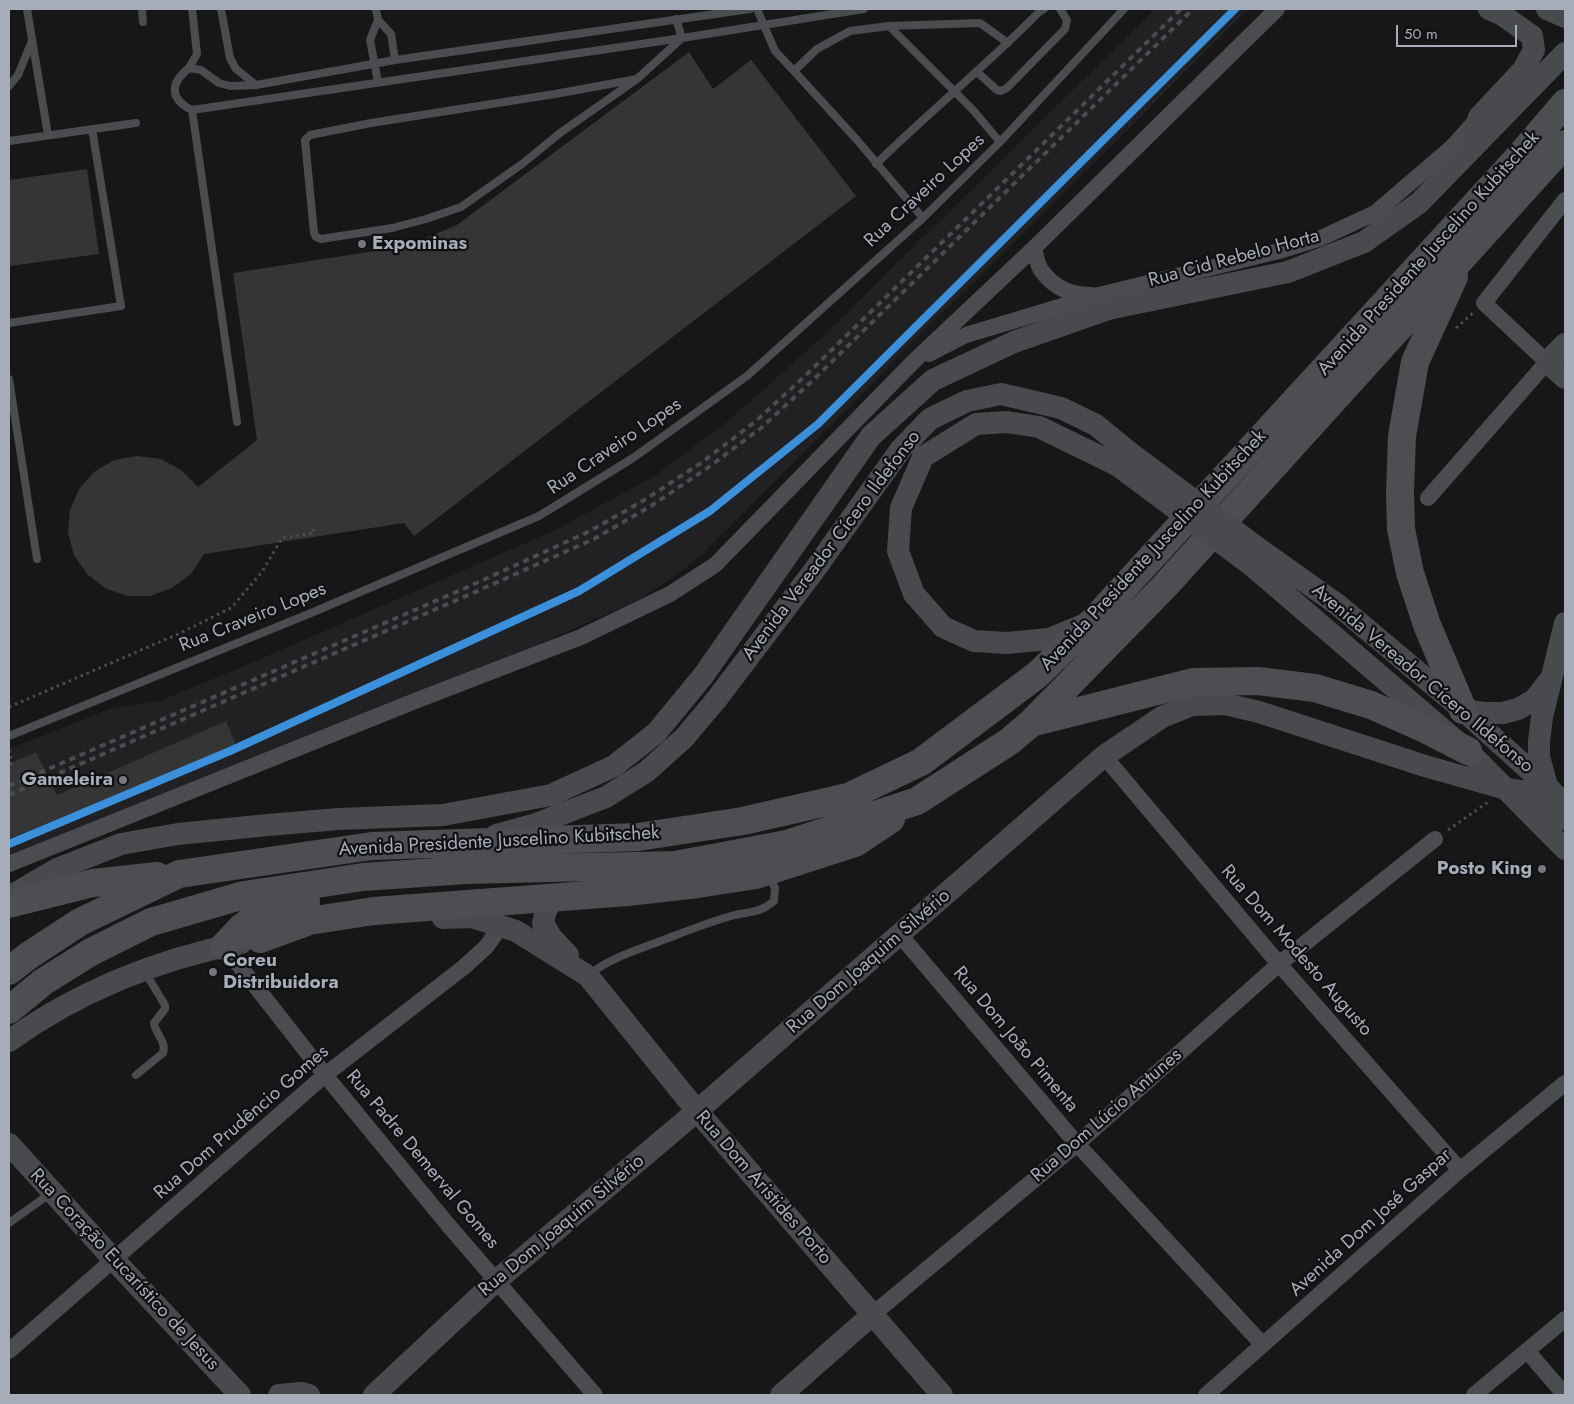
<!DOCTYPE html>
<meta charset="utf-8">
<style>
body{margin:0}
#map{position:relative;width:1574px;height:1404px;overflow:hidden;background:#171717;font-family:Jost,sans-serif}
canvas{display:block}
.frame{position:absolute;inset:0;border:10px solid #a7acb9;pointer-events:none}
.scale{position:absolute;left:1396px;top:25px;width:121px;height:22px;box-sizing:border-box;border:2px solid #a7acb9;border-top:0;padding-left:6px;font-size:15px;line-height:18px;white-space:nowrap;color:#a7acb9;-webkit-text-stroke:4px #111113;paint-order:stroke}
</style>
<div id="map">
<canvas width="1574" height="1404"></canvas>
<div class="frame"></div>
<div class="scale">50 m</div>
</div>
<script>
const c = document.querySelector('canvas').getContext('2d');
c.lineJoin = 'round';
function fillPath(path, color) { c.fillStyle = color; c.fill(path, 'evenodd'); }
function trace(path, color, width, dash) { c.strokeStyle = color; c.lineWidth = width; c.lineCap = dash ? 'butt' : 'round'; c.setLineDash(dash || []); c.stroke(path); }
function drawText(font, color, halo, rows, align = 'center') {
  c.font = font + ' Jost,sans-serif'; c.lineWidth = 4.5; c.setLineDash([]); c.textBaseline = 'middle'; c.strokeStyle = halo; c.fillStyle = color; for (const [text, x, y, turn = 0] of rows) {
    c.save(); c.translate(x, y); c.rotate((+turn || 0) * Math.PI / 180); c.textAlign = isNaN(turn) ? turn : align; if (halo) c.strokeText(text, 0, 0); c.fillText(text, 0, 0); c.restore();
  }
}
const built = new Path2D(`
 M1155 9H1249L914 341 703 554 674 577 634 602 512 656 9 869V749L112 708 162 700 242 667 551 532 653 477 727 422 823 336Z`);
const building = new Path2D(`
 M689 52 713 89 751 60 856 196 414 536 404 523 204 554 191 574 172 588 150 596H127L105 588 87 574 74 555 68 533 70 510 79 489 94 472 114 460 137 456 161 459 181 470 198 487 257 440 233 273 388 249 423 239 457 225Z
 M87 169 99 254 10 266 9 255V180Z
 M226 721 236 745 9 839V764L36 752 57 795Z`);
const path = new Path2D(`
 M1456 328 1474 312
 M9 707 176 635 231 608 262 572 282 538 314 533 313 525
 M9 750 12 762 9 770
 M1448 830 1488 802`);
const lane = new Path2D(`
 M27 9 48 135
 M142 9 143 22
 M221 9 230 58 236 69 256 85
 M376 9 378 20
 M750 9 395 60 256 85 230 86 219 83 201 70 189 68C170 83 169 99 192 110L682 38 864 9
 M757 9 775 51 794 71
 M889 26 973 110 1000 142
 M189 68 197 54 192 9
 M977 72 997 90 1001 91 1007 88 1065 29 1067 20 1060 9
 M637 79 560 133 522 164 461 207 426 219 392 228 321 239 316 237 314 233 305 140 310 135 371 123 555 94 637 79 682 38 676 19
 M378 82 370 40 378 20 391 34 395 60
 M9 86 18 75 32 41
 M192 110 237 422
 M9 141 136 123
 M876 164C929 112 987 65 1039 12L1044 9
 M923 218 857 140 794 71 817 49 850 31 889 26 980 23 1008 43
 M9 323 121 306 92 129
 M9 379 37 559
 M9 736 311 613 539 516 633 458 747 376 923 218 1000 142 1124 9
 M589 975C608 959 634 951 658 942 682 933 706 923 731 916 749 911 759 914 774 901L775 888 770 878H768
 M136 1075 163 1053C167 1041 155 1034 154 1023L165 1009V1005L145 972
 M9 1223 51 1193`);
const street = new Path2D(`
 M1034 248C1036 255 1037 264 1041 270 1054 288 1070 295 1092 295
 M929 354 966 335 1099 295 1279 251 1321 238 1375 213 1452 147 1479 117
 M1428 498 1547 362 1484 303 1565 200
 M1104 756 1279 964 1460 1170
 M9 864 415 701 581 637 670 594 715 565 913 362 1034 248 1277 9
 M900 935 1077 1144 1263 1345
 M224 946 325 1075 449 1226 595 1395
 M872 1315 1077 1144 1279 964 1435 839
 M9 1351 325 1075 464 967 486 947 501 926
 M1528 1352 1565 1395
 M1206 1395 1460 1170 1565 1083
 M1474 1395 1565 1319`);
const secondary = new Path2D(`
 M1547 9 1565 17
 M1473 148 1479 117 1523 70 1534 50 1532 36 1501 14 1489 9
 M1565 344 1547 362 1565 378
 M1262 551 1338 605 1463 710 1547 786 1563 803
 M1251 565 1468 751 1565 849
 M1086 624 1049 639 1007 643 974 641 943 627 914 594 898 551 901 508 923 457 976 424 1007 422 1039 427 1117 465
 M1463 710 1484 713H1503L1518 709 1534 700 1549 681
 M1547 786 1539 757V741L1542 717 1565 623
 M496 835 536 824 606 797 646 772 684 738 716 700 813 572 901 449 930 419 967 401 1001 394 1061 408 1096 425 1129 452
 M9 897 57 869 121 844 178 834 268 825 338 819 443 815 551 795 614 766 656 733 703 676 871 436 933 380 1014 342 1108 309 1288 272 1364 242 1419 203 1565 53
 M555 898 546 910 543 923 551 937 568 955
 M443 918 472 917 516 931 588 976 697 1111 942 1395
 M9 1041C77 992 158 959 241 943
 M9 1144 114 1260 240 1395
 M279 1395 302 1393 309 1395
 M374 1395 496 1281 697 1111 1104 756 1162 717 1192 705 1225 704 1259 712 1425 766 1506 789 1528 792 1538 798 1565 819
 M781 1395 872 1315`);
const highway = new Path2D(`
 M1454 277 1415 362 1402 436 1400 492 1401 529 1410 573 1427 625 1463 710
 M1031 723 1193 682 1258 681 1315 688 1371 705 1425 729 1468 751
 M9 904 93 883 157 876
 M260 939 309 921 374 911 628 892 698 884 756 875 855 843 891 819
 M224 946 241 928 261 913 306 901
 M9 971 28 956 80 922 179 874 372 846 638 837 743 821 848 797 921 762 1037 675 1094 620 1517 159 1565 103
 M9 1010 43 982 91 952 151 922 244 895 363 877 466 870 675 865 787 844 917 801 1010 741 1031 723 1164 587 1565 144`);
const rail = new Path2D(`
 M9 786 470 586 590 531 646 499 701 463 756 421 805 376 1181 9
 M9 795 473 593 594 539 651 506 706 469 761 428 811 382 1193 9`);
const secondaryBridge = new Path2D(`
 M1129 452 1262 551
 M1117 465 1251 565`);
const metro1 = new Path2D(`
 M9 844 230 751 579 591 710 511 818 424 1235 9`);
const markers = [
 [362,244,5,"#757880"],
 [123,780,5,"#757880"],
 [1542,869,5,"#757880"],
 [213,972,5,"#757880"]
];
const streetNames = [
 ["Rua Craveiro Lopes",925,191,-43],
 ["Avenida Presidente Juscelino Kubitschek",1429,254,-48],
 ["Rua Cid Rebelo Horta",1234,259,-15],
 ["Rua Craveiro Lopes",615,447,-34],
 ["Avenida Vereador Cícero Ildefonso",832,546,-53],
 ["Avenida Presidente Juscelino Kubitschek",1154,551,-47],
 ["Rua Craveiro Lopes",253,618,-22],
 ["Avenida Vereador Cícero Ildefonso",1422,679,40],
 ["Avenida Presidente Juscelino Kubitschek",499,842,-3],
 ["Rua Dom Modesto Augusto",1296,951,49],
 ["Rua Dom Joaquim Silvério",869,962,-41],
 ["Rua Dom João Pimenta",1015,1040,50],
 ["Rua Dom Lúcio Antunes",1107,1116,-41],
 ["Rua Dom Prudêncio Gomes",242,1123,-41],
 ["Rua Padre Demerval Gomes",422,1160,50],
 ["Rua Dom Aristides Porto",763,1188,49],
 ["Avenida Dom José Gaspar",1371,1223,-42],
 ["Rua Dom Joaquim Silvério",562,1226,-40],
 ["Rua Coração Eucarístico de Jesus",124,1270,47]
];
const poiNames = [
 ["Expominas",372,244],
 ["Gameleira",113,780,"right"],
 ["Posto King",1532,869,"right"],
 ["Coreu",223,961],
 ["Distribuidora",223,983]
];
fillPath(built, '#212123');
fillPath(building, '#353536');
trace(path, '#4d4e51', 3, [2.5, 4]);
trace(lane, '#4a4c50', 8);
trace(street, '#4a4c50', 16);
trace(secondary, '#494a4e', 22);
trace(highway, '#4d4e52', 28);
trace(rail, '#4a4c4f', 4, [6, 5]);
trace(secondaryBridge, '#494a4e', 22);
trace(metro1, '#3a90db', 8);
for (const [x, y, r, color] of markers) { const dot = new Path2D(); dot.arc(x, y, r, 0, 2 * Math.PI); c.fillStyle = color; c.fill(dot); trace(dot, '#111113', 2); }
drawText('19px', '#a7acb9', '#111113', streetNames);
drawText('bold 19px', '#a7acb9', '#111113', poiNames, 'left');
</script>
